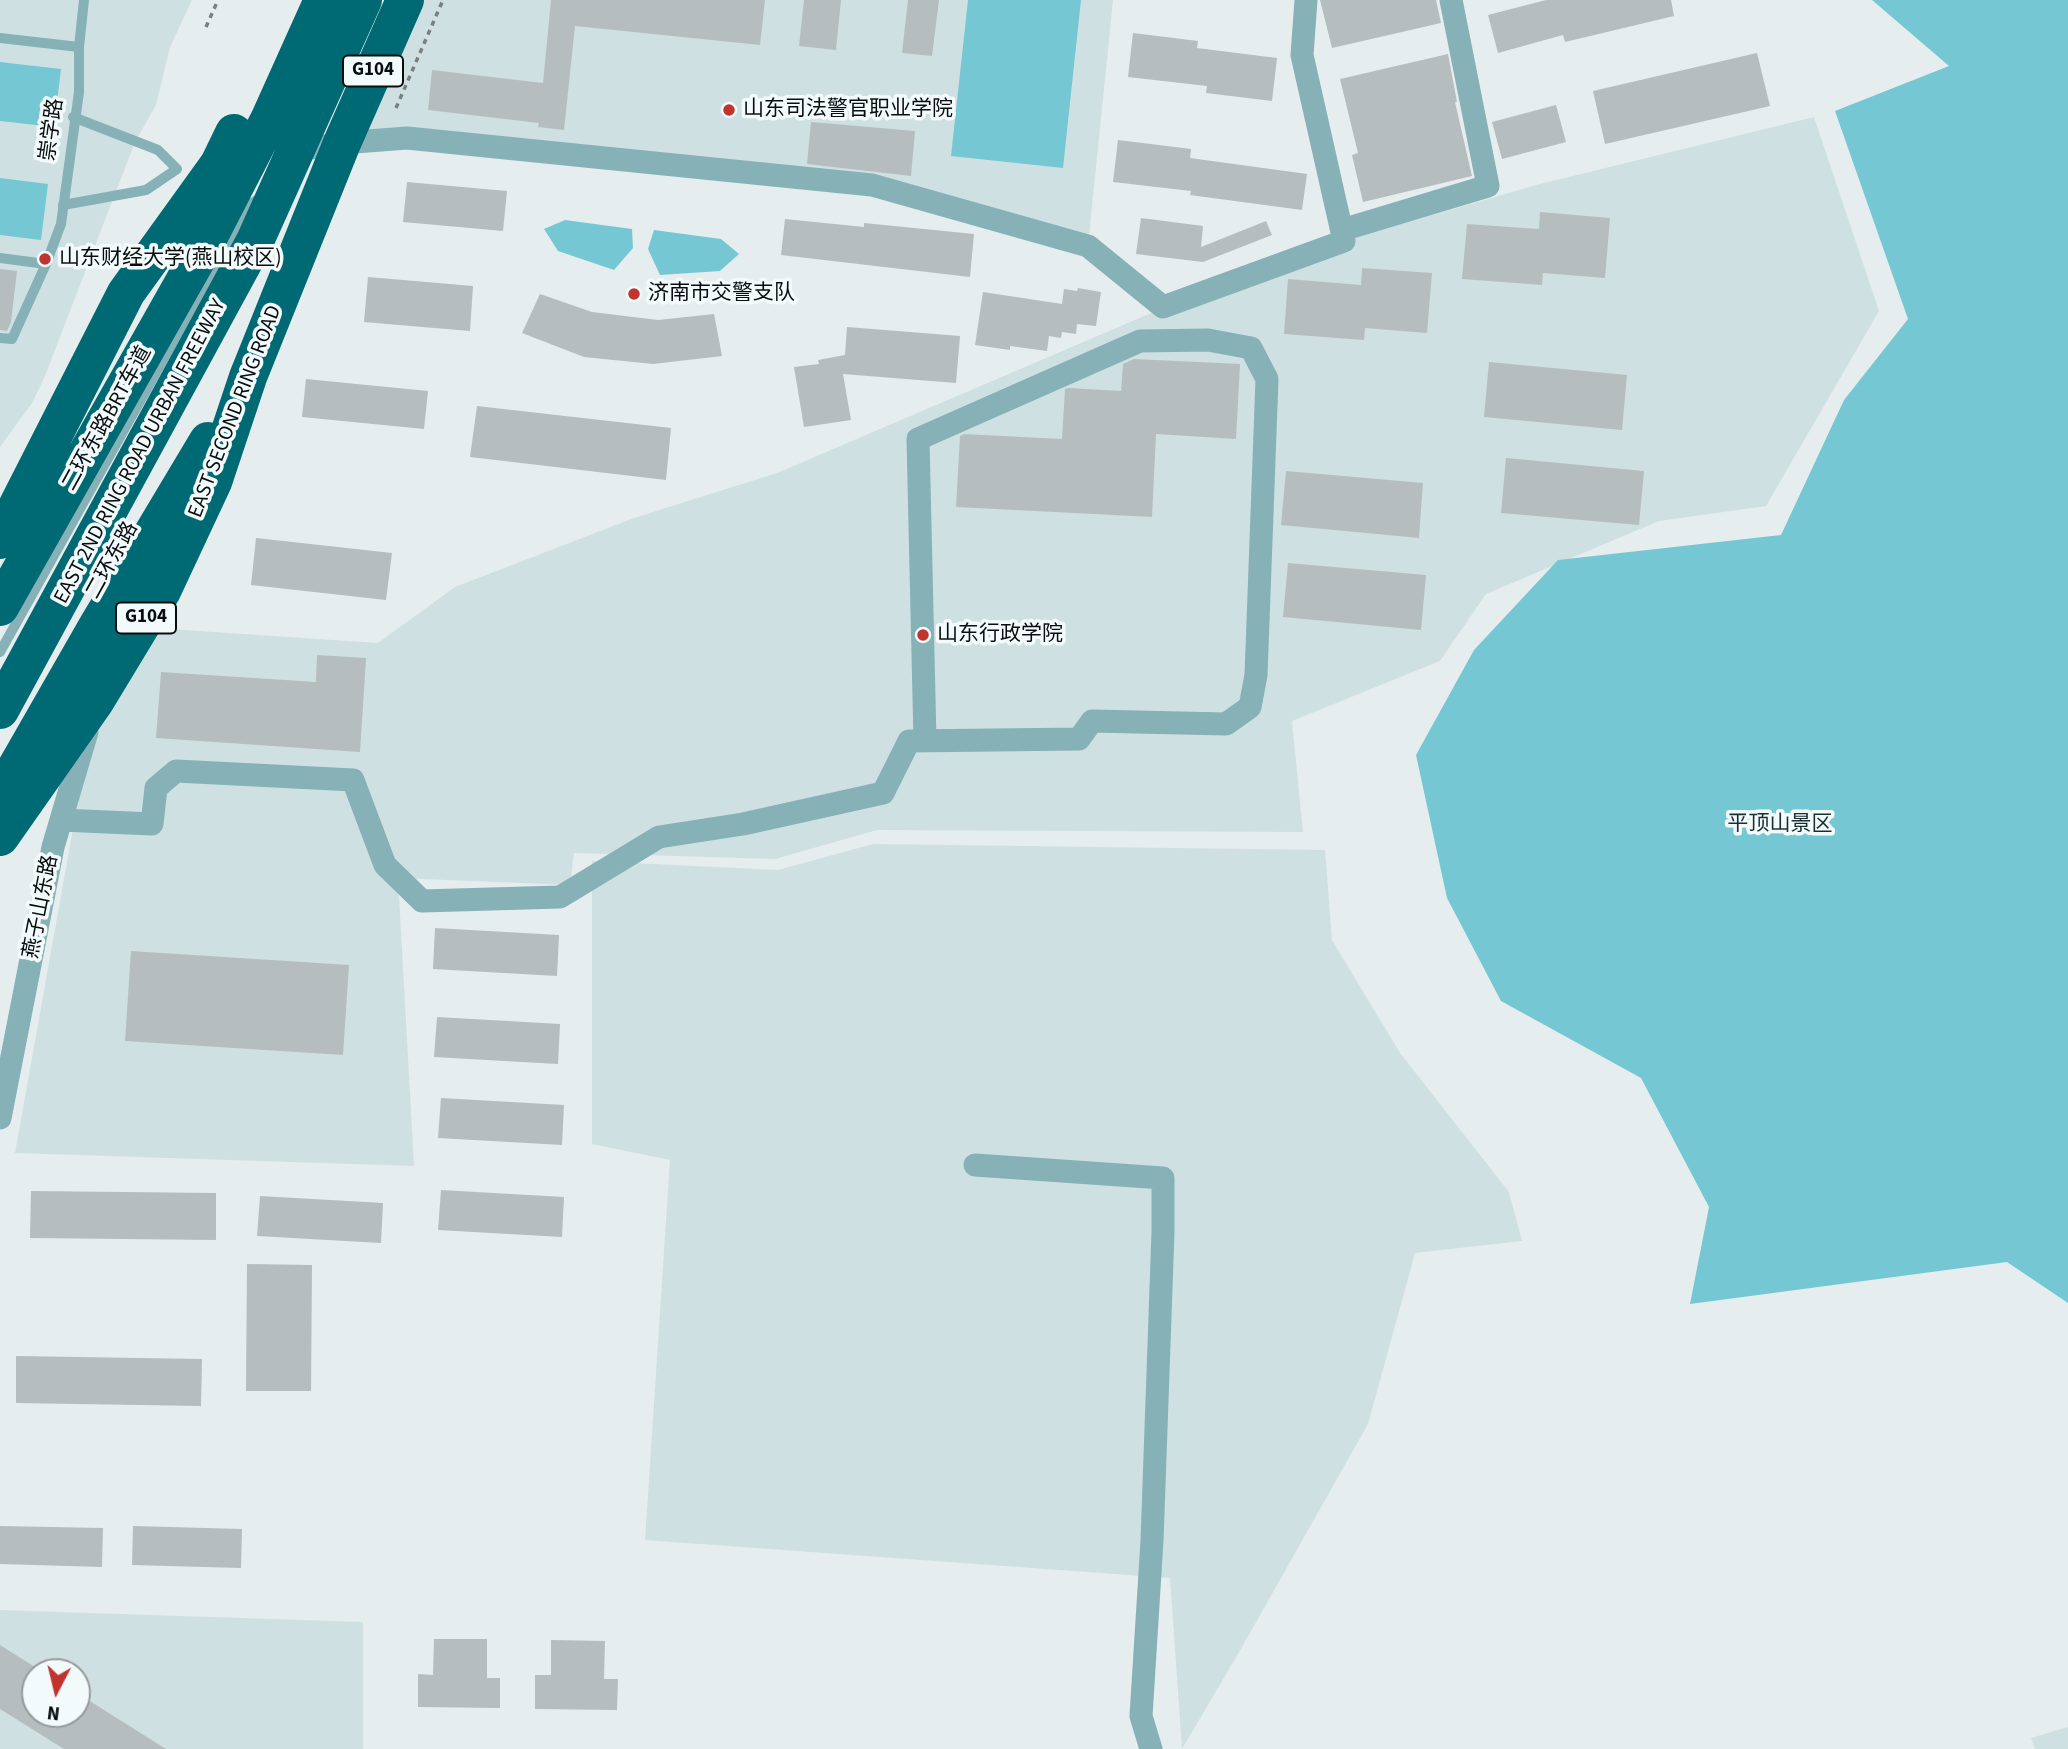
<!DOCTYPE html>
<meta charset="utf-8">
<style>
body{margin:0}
#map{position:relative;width:2068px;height:1749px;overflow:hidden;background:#e5edee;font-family:"Source Sans 3",sans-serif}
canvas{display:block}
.north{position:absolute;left:21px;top:1658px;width:70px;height:70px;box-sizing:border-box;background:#f2fafb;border:2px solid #959b9c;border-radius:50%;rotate:187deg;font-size:19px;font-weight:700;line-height:28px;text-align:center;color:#0a0d0d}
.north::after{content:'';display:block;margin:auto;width:24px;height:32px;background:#c1332f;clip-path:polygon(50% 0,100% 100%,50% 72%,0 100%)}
</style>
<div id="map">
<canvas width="2068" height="1749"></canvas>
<div class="north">N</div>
</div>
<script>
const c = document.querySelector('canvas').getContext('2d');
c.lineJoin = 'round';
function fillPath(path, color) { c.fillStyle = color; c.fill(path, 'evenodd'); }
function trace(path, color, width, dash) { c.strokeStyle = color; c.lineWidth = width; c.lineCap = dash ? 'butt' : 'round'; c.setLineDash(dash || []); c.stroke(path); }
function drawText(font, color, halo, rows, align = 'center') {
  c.font = font + ' "Source Sans 3","Noto Sans SC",sans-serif'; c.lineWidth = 7; c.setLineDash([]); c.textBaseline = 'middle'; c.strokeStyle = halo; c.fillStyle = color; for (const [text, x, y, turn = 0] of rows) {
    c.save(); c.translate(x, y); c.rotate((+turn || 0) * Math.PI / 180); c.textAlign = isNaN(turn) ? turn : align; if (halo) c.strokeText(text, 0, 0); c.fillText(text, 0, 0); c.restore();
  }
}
const built = new Path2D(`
 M0 0H192L170 47 156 105 135 142 45 376 32 403 0 447Z
 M403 0H1113L1088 246 872 185 342 143Z
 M1814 117 1879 311 1766 506 1659 521 1486 594 1440 661 1292 721 1303 832 877 830 775 859 574 853 570 885 398 878 414 1166 15 1153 96 700 140 627 378 643 455 587 634 518 777 473 1163 308 1344 241 1536 185Z
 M873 844 1325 850 1332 940 1400 1053 1509 1192 1522 1241 1415 1253 1368 1424 1242 1647 1182 1749 1170 1578 645 1540 670 1160 592 1144V861L778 870Z
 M0 1610 363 1622V1749H0ZM35 1672H77V1714H35Z
 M2068 1727V1749H2035L2031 1738Z`);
const green = new Path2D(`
 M968 0H1081L1063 168 951 156Z
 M1872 0H2068V1303L2007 1262 1690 1304 1709 1207 1641 1078 1501 1001 1447 898 1416 755 1474 650 1558 560 1781 535 1844 400 1908 319 1835 111 1949 66Z
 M0 62 61 69 54 127 0 121Z
 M0 178 48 184 41 240 0 235Z
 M565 220 632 229 633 248 614 270 558 251 544 229Z
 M654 230 721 239 739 254 720 271 660 275 648 249Z`);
const building = new Path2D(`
 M551 0H765L760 45 575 26 564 130 538 127 539 123 428 110 432 70 543 83Z
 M804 0H841L836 50 799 46Z
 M908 0H939L932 56 902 53Z
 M1320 0H1436L1441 23 1332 48Z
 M1546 0H1671L1674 16 1565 42 1563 35 1498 53 1488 15Z
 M1133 33 1198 41 1197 48 1277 58 1272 101 1206 93 1207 86 1128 77Z
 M1757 53 1770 106 1605 144 1593 91Z
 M1448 54 1457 102H1455L1472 176 1363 202 1352 155 1358 153 1340 79Z
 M1556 105 1566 142 1502 159 1492 122Z
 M811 122 915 131 911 176 807 164Z
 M1118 140 1191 149 1190 158 1307 174 1302 210 1190 195 1191 191 1113 182Z
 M407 182 507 191 503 231 403 222Z
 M1540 212 1610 218 1605 278 1543 273 1542 285 1462 279 1467 224 1539 229Z
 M1141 218 1203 226 1201 247 1266 221 1272 235 1203 262 1136 254Z
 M785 219 864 227V223L974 234 970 277 781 255Z
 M1362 268 1432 273 1427 333 1365 328 1364 340 1284 334 1288 279 1361 285Z
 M0 269 17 271 11 322 7 331 0 330Z
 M368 277 473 286 470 331 364 322Z
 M1078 288 1101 292 1096 326 1077 324 1076 334 1062 332 1061 338 1049 336 1047 351 1010 346V350L975 345 983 292 1062 304 1064 289 1077 291Z
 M540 294 592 312 658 320 714 314 722 356 653 364 584 357 522 333Z
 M847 327 960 336 956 383 843 374 851 420 804 427 794 367 819 364 818 360 845 355Z
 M1134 359 1240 364 1236 439 1156 434 1152 517 956 507 960 436 964 434 1062 439 1065 389 1069 388 1121 391 1123 364Z
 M1489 362 1627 375 1622 430 1484 417Z
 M306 379 428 391 424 429 302 417Z
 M477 406 671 428 666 480 470 457Z
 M1506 458 1644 471 1639 525 1501 513Z
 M1286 471 1423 483 1419 538 1281 525Z
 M256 538 392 553 386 600 251 585Z
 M1288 563 1426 575 1421 630 1283 617Z
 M317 655 366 658 360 752 156 738 161 672 316 682Z
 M435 928 559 935 557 976 433 969Z
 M131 951 349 965 343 1055 125 1041Z
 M437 1017 560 1024 558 1064 434 1057Z
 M441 1098 564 1105 562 1145 438 1138Z
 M441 1190 564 1197 562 1237 438 1230Z
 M31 1191 216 1193V1240L30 1238Z
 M260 1196 383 1203 381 1243 257 1236Z
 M247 1264 312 1265 311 1391H246Z
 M16 1356 202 1359 201 1406 16 1403Z
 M0 1526 103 1528 102 1567 0 1564Z
 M133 1526 242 1529 241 1568 132 1565Z
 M434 1639H487V1678H500V1708L418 1707V1674L433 1675Z
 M551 1640 605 1641 604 1679H618L617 1710 535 1709V1675H551Z
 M0 1645 35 1667V1714H77V1693L166 1749H64L0 1709Z`);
const path = new Path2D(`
 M206 27 218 0
 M396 108 443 0`);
const lane = new Path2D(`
 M0 38 79 47
 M63 205 146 190 177 169 158 150 73 117
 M0 258 46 264
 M0 338 12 339 46 264 61 224 79 92V47L84 0
 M0 652 250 204 262 197`);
const street = new Path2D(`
 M287 152 342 143 407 138 872 185 1088 246 1163 307 1344 241 1302 55 1306 0
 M1342 230 1488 186 1451 0
 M61 820 152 824 156 788 176 771 353 780 385 865 422 901 560 897 659 837 743 824 883 793 909 741 1079 739 1092 721 1226 724 1250 707 1256 675 1267 379 1251 348 1208 340 1140 341 918 439 925 741
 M0 1118 53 847 87 732
 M975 1165 1163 1178V1232L1152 1541 1141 1716 1151 1749`);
const highway = new Path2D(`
 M0 540 126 293 219 164 234 133
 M0 607 202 250 269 120 323 0
 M0 710 255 241 363 0
 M0 796 98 625 208 441
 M0 837 96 700 162 591 213 482 248 377 342 143 405 0`);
const markers = [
 [729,110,7,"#c1332f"],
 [45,259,7,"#c1332f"],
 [634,294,7,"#c1332f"],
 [923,635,7,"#c1332f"]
];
const shields = [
 [373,71,60],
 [146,618,60]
];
const shieldNames = [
 ["G104",373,71],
 ["G104",146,618]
];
const poiNames = [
 ["山东司法警官职业学院",743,110],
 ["山东财经大学(燕山校区)",59,259],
 ["济南市交警支队",648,294],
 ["山东行政学院",937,635]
];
const streetNames = [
 ["崇学路",53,130,-82],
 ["EAST SECOND RING ROAD",236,412,-69],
 ["二环东路BRT车道",108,419,-61],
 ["EAST 2ND RING ROAD URBAN FREEWAY",141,452,-62],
 ["二环东路",113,561,-61],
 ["燕子山东路",42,907,-79]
];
const parkNames = [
 ["平顶山景区",1780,825]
];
fillPath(built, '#cfe0e2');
fillPath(green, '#75c8d3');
fillPath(building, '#b6bdbe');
trace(path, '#7a8080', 3.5, [5, 5]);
trace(lane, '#86b1b7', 10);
trace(street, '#86b1b7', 23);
trace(highway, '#006a74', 38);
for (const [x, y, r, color] of markers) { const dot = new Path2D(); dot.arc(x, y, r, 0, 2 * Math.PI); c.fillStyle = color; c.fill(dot); trace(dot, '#f2fafb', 2.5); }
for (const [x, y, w] of shields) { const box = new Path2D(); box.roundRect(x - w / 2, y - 15.5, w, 31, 5); c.fillStyle = '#f2fafb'; c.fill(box); trace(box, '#0a0d0d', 2); }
drawText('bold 19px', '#0a0d0d', null, shieldNames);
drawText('21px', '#0a0d0d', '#f2fafb', poiNames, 'left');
drawText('21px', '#0a0d0d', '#f2fafb', streetNames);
drawText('21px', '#1a2e31', '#f2fafb', parkNames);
</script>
